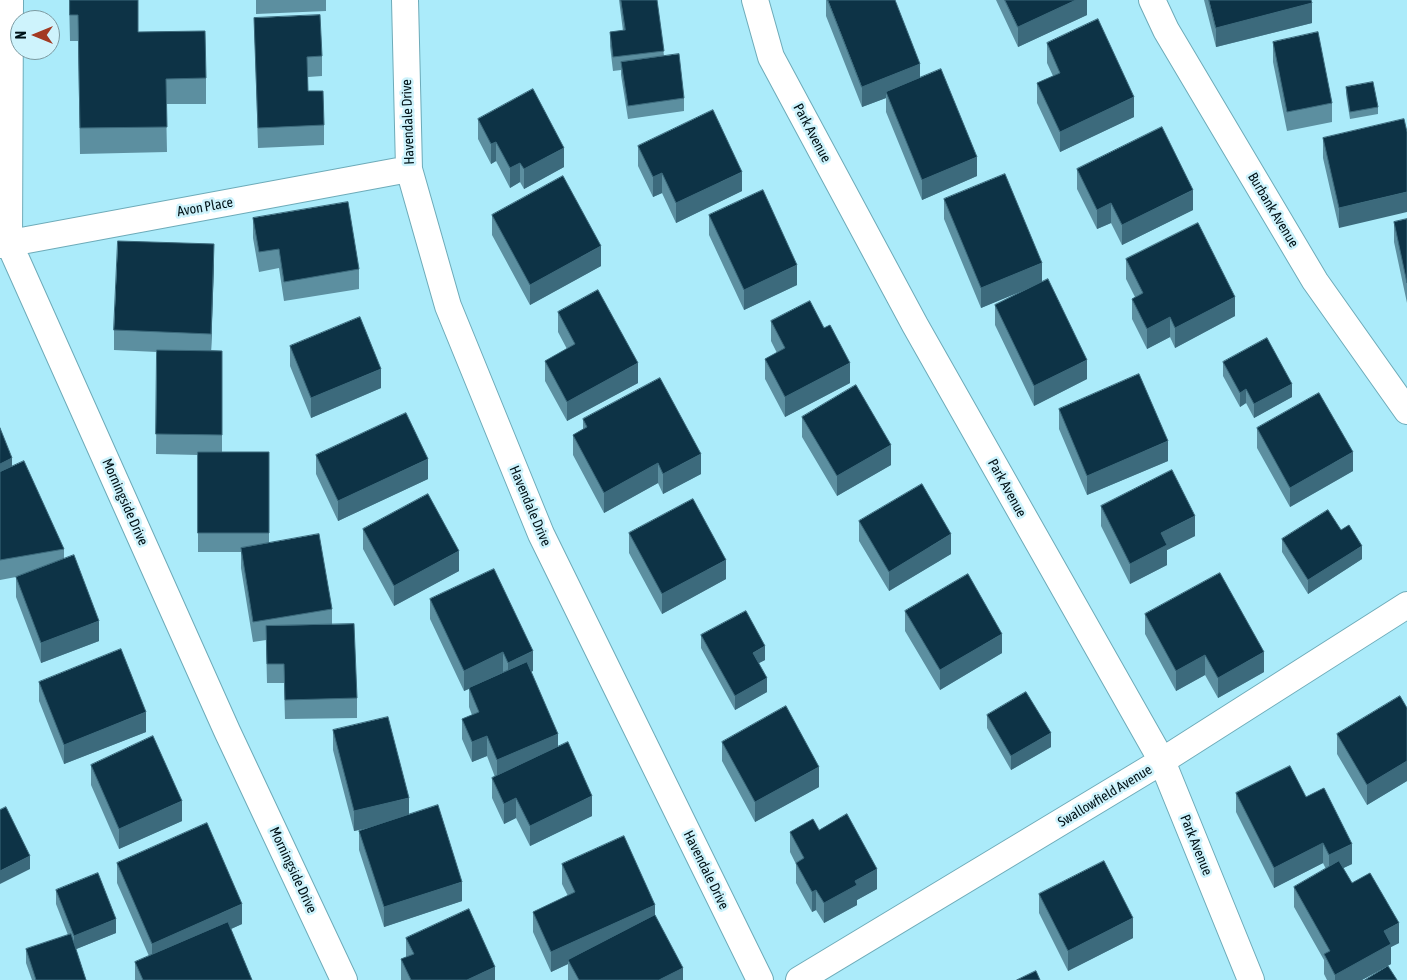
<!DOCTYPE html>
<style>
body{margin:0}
#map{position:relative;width:1407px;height:980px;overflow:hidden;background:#abebfa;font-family:"Asap Condensed",sans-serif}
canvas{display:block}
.north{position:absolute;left:10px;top:10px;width:50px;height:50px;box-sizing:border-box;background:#cef3fc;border:1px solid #7c99a0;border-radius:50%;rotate:270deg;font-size:14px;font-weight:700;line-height:20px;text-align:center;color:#001217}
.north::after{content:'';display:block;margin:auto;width:18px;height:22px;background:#a33a22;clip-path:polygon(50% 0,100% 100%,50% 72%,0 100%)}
</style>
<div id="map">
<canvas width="1407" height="980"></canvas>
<div class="north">N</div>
</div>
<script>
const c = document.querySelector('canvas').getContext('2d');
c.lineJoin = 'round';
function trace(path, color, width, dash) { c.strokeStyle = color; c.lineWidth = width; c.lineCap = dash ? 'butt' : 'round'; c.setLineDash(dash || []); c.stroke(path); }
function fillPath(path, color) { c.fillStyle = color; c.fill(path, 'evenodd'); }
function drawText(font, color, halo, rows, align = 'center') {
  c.font = font + ' "Asap Condensed",sans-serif'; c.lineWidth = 5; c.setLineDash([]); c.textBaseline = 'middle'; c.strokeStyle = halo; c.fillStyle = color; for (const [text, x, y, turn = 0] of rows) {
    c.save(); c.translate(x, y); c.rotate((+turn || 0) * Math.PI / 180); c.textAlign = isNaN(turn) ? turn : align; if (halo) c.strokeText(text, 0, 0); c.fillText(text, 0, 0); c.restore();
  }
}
const street = new Path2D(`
 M10 0 9 243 227 731 344 980
 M405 0 409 169 448 306 541 534 760 980
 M755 0 771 57 915 325 1162 761 1251 980
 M1152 0 1166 30 1315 281 1407 411
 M0 245 409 169
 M799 980 1162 761 1407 605`);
const wall = new Path2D(`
 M69 0 138 32 206 78V104H166L167 152 80 154 78 41H70Z
 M256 0H326V11L256 14Z
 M619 0H657L664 56 684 98V111L628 119 621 75V70L613 71 610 46V32L623 31Z
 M826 0H895L920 78 977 176 922 200 886 112V98L862 107 826 16Z
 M996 0H1087V15L1018 47Z
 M1204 0H1311L1312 23 1216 47Z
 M254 18 322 56V76L308 77V91L324 125V145L258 148Z
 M1273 42 1332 103V122L1287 131 1273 62Z
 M1047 43 1134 117 1060 152 1037 103V83L1053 76 1047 63Z
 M1346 87 1378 107V114L1350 119 1346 94Z
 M478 119 564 167 524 189 520 182 510 188 496 161 491 164 478 139Z
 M1404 119 1339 228 1323 158V138Z
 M638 146 742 191 676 223 662 193 653 197 638 166Z
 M1077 169 1193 210 1122 245 1111 223 1097 229 1077 189Z
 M944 199 1042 281 1087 379 1034 406 995 325V305L1025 289 981 308 944 219Z
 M492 215 601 266 530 305 492 235Z
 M709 215 797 285 744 310 709 235Z
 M253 218 359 269V289L284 301 279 268 259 272 253 238Z
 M1407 219V303L1394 242V222Z
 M1126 259 1235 316 1175 348 1170 337 1147 349 1132 319V299L1135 297 1126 279Z
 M214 264 211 350 222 351V452H269V543L332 609V624L357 698V718L285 719 284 683H267L266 640 253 642 241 568V552H198V455L156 454 157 352 114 350V330Z
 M558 312 638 383 567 421 545 381V361L567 349 558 332Z
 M771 321 850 383 785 417 765 379V359L777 353 771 341Z
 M290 346 381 388 311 418 290 366Z
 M1223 362 1292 397 1254 418 1246 403 1240 407 1223 376Z
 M1059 409 1168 461 1087 495 1059 429Z
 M802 417 891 465 837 496 802 437Z
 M583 419 701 474 663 494 658 483 604 513 573 455V435L583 429Z
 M0 428 12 466 64 549V559L99 641 41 663 16 597V577L0 580Z
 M1257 428 1353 471 1290 507 1257 448Z
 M316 455 428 479 338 521 316 474Z
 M1101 506 1195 536 1167 550V565L1130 584 1101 526Z
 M859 521 951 554 889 591 859 541Z
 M363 529 459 571 394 606 363 549Z
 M1341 530 1362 559 1308 594 1282 552V539Z
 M629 533 726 579 662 614 629 553Z
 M430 599 533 671H531L558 747 592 816 530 846 516 818 504 824 492 798V778L495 777 487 756 472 762 462 739V719L472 715 469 707V689L464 691 430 619Z
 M905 611 1002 653 940 690 905 631Z
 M1145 614 1264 672 1218 698 1205 675 1176 691 1145 634Z
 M701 635 765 660 759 663 767 692 735 710 701 648Z
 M39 682 146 732 64 764 39 701Z
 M1407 708V781L1367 805 1337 754V734Z
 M987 715 1051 747 1011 770 987 728Z
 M333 730 409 814 462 901 384 927 359 850V831L368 828 354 831 333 750Z
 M722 742 819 787 755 822 722 761Z
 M91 765 182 821 119 849 91 785Z
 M1236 793 1306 797 1352 864 1343 868 1352 883 1399 943 1391 947V964L1362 980H1327L1324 974V960L1294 907V887L1326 869 1323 863 1274 888 1236 812Z
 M819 830 877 889 857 900V905L824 923 816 910 812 912 796 883V864L790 852V832Z
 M117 863 242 924 231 929 252 980H135V962L149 956 117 883Z
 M562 864 655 915 683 980H568V964L551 972 533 932V912L568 896 562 884Z
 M56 890 116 933 76 949 86 980H32L26 963V949L68 935 56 904Z
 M1039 894 1133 938 1068 971 1039 913Z
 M406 938 495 980H401V959L406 957Z`);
const shadedWall = new Path2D(`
 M1076 0H1087V15L1018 47V27Z
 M1312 3V23L1216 47V28Z
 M920 64V84L886 92V98L862 107V87Z
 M1134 97V117L1060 152V132Z
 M496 142V161L491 164V144Z
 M564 148V167L524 189V169Z
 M977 157V176L922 200V180Z
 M520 163V182L510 188V168Z
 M742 172V191L676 223V203Z
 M662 173V193L653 197V177Z
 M1193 190V210L1122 245V225Z
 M1407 192V212L1339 228V208Z
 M1111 203V223L1097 229V210Z
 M214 244V264L211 354V334Z
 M601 246V266L530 305V285Z
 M1042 263V283L981 308V288Z
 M797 265V285L744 310V290Z
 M1235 297V316L1175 348V328Z
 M1170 317V337L1147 349V329Z
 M1087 360V379L1034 406V386Z
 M638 363V383L567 421V402Z
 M850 363V383L785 417V397Z
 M381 369V388L311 418V398Z
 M1292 384V397L1254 418V404Z
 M1246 389V403L1240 407V393Z
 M1168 441V461L1087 495V476Z
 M891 445V465L837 496V476Z
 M1353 452V471L1290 507V488Z
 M701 454V474L663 494V474Z
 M12 458V478L0 483V464Z
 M428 459V479L338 521V501Z
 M658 463V483L604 513V493Z
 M1195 516V536L1167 550V565L1130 584V564L1161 533Z
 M951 534V554L889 591V572Z
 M1362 546V559L1308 594V580Z
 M459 551V571L394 606V586Z
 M726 560V579L662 614V594Z
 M99 621V641L41 663V643Z
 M1002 634V653L940 690V670Z
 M765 646V660L753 666V653Z
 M533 651V671L508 683V663Z
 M503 652V672L464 691V671Z
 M1264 652V672L1218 698V678Z
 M1205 655V675L1176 691V671Z
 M767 678V692L735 710V696Z
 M146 712V732L64 764V745Z
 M1051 733V747L1011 770V756Z
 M558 734V754L497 780V760Z
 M487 736V756L472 762V742Z
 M1407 761V781L1367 805V785Z
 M819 767V787L755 822V802Z
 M592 796V816L530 846V826Z
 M409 798V818L354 831V811Z
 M516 798V818L504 824V804Z
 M182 801V821L119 849V829Z
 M1323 843V863L1274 888V868Z
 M1352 844V864L1329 875V855Z
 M30 856V869L0 884V871Z
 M877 869V889L857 900V905L824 923V903L855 881Z
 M462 882V901L384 927V907Z
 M816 890V910L812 912V892Z
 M242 904V924L152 964V944Z
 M655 905V925L568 960V964L551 972V952Z
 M1133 918V938L1068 971V951Z
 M116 919V933L74 950V936Z
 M1399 923V943L1391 947V964L1362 980H1335V975L1384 931Z
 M495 967V980H467Z
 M683 968V980H659Z`);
const building = new Path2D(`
 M70 0H138V32L205 31 206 78 166 79 167 127 80 128 78 15H70Z
 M621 0H657L664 51 613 57 610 32 625 30Z
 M828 0H895L920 64 862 87Z
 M1005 0H1076L1018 27Z
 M1209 0H1311L1312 3 1216 28Z
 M320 15 322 56 307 57 308 91H323L324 125 258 128 254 18Z
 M1098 19 1134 97 1060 132 1037 83 1060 73 1047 43Z
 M1318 32 1332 103 1287 112 1273 42Z
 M679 54 684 98 628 106 621 62Z
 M941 69 977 157 922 180 886 92Z
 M1373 82 1378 107 1350 112 1346 87Z
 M533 89 564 148 524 169 520 163 510 168 496 142 491 144 478 119Z
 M713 110 742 172 676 203 662 173 653 177 638 146Z
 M1404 119 1407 132V192L1339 208 1323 138Z
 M1162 127 1193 190 1122 225 1111 203 1097 210 1077 169Z
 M1005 174 1042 263 981 288 944 199Z
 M563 176 601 246 530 285 492 215Z
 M763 190 797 265 744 290 709 215Z
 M348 202 359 269 284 282 279 249 259 252 253 218Z
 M1407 219V283L1394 222Z
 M1198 223 1235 297 1175 328 1170 317 1147 329 1132 299 1143 293 1126 259Z
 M118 241 214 244 211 334 114 330Z
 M1048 279 1087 360 1034 386 995 305Z
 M598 290 638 363 567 402 545 361 575 344 558 312Z
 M810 301 824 328 830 325 850 363 785 397 765 359 785 348 771 321Z
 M360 317 381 369 311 398 290 346Z
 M1267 338 1292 384 1254 404 1246 389 1240 393 1223 362Z
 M157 350 222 351V435L156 434Z
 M1139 374 1168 441 1087 476 1059 409Z
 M660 378 701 454 663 474 658 463 604 493 573 435 587 427 583 419Z
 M856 385 891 445 837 476 802 417Z
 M1319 393 1353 452 1290 488 1257 428Z
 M406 413 428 459 338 501 316 455Z
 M0 428 12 458 0 464Z
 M198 452H269V533H198Z
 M24 461 64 549 0 560V472Z
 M1172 470 1195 516 1161 533 1167 545 1130 564 1101 506Z
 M922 484 951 534 889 572 859 521Z
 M428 494 459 551 394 586 363 529Z
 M693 499 726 560 662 594 629 533Z
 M1328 510 1341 530 1349 525 1362 546 1308 580 1282 539Z
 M319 534 332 609 253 622 241 548Z
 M74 555 99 621 41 643 16 577Z
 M494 569 533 651 508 663 503 652 464 671 430 599Z
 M1220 573 1264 652 1218 678 1205 655 1176 671 1145 614Z
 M968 574 1002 634 940 670 905 611Z
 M746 611 765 646 753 653 767 678 735 696 701 635Z
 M354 624 357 698 285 700 284 664H267L266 626Z
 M121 649 146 712 64 745 39 682Z
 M527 662 558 734 497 760 487 736 472 742 462 719 479 712 469 688Z
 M1026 692 1051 733 1011 756 987 715Z
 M1400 696 1407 708V761L1367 785 1337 734Z
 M786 706 819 767 755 802 722 742Z
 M388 717 409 798 354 811 333 730Z
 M153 736 182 801 119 829 91 765Z
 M568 742 592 796 530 826 516 798 504 804 492 778Z
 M1290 766 1306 797 1324 788 1352 844 1329 855 1323 843 1274 868 1236 793Z
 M438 805 462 882 384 907 359 831Z
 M6 807 30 856 0 871V810Z
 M847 814 877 869 855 881 857 885 824 903 816 890 812 892 796 863 804 858 790 832 813 819 819 830Z
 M207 823 242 904 152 944 117 863Z
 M624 836 655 905 551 952 533 912 575 892 562 864Z
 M1104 861 1133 918 1068 951 1039 894Z
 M1339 861 1352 883 1370 873 1399 923 1384 931 1391 944 1335 975 1324 954 1330 951 1294 887Z
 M98 873 116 919 74 936 56 890Z
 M469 909 495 967 467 980H411L401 959 414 954 406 938Z
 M655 915 683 968 659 980H579L568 960Z
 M228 922 252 980H143L135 962Z
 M71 934 86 980H36L26 949Z
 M1388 966 1397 980H1365Z
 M1036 971 1040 980H1017Z`);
const streetNames = [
 ["Havendale Drive",408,122,-92],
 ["Park Avenue",812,133,62],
 ["Avon Place",205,207,-10],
 ["Burbank Avenue",1273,210,59],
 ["Park Avenue",1007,488,61],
 ["Morningside Drive",125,502,66],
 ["Havendale Drive",530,506,67],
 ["Swallowfield Avenue",1105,796,-31],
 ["Park Avenue",1196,845,68],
 ["Morningside Drive",293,870,65],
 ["Havendale Drive",706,870,64]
];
trace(street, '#6dabb9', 28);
trace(street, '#fff', 26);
fillPath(wall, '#5c8fa0');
fillPath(shadedWall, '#3c6a7c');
fillPath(building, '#0d3346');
trace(building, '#3c6a7c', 1);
drawText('14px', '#001217', '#cef3fc', streetNames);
</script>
